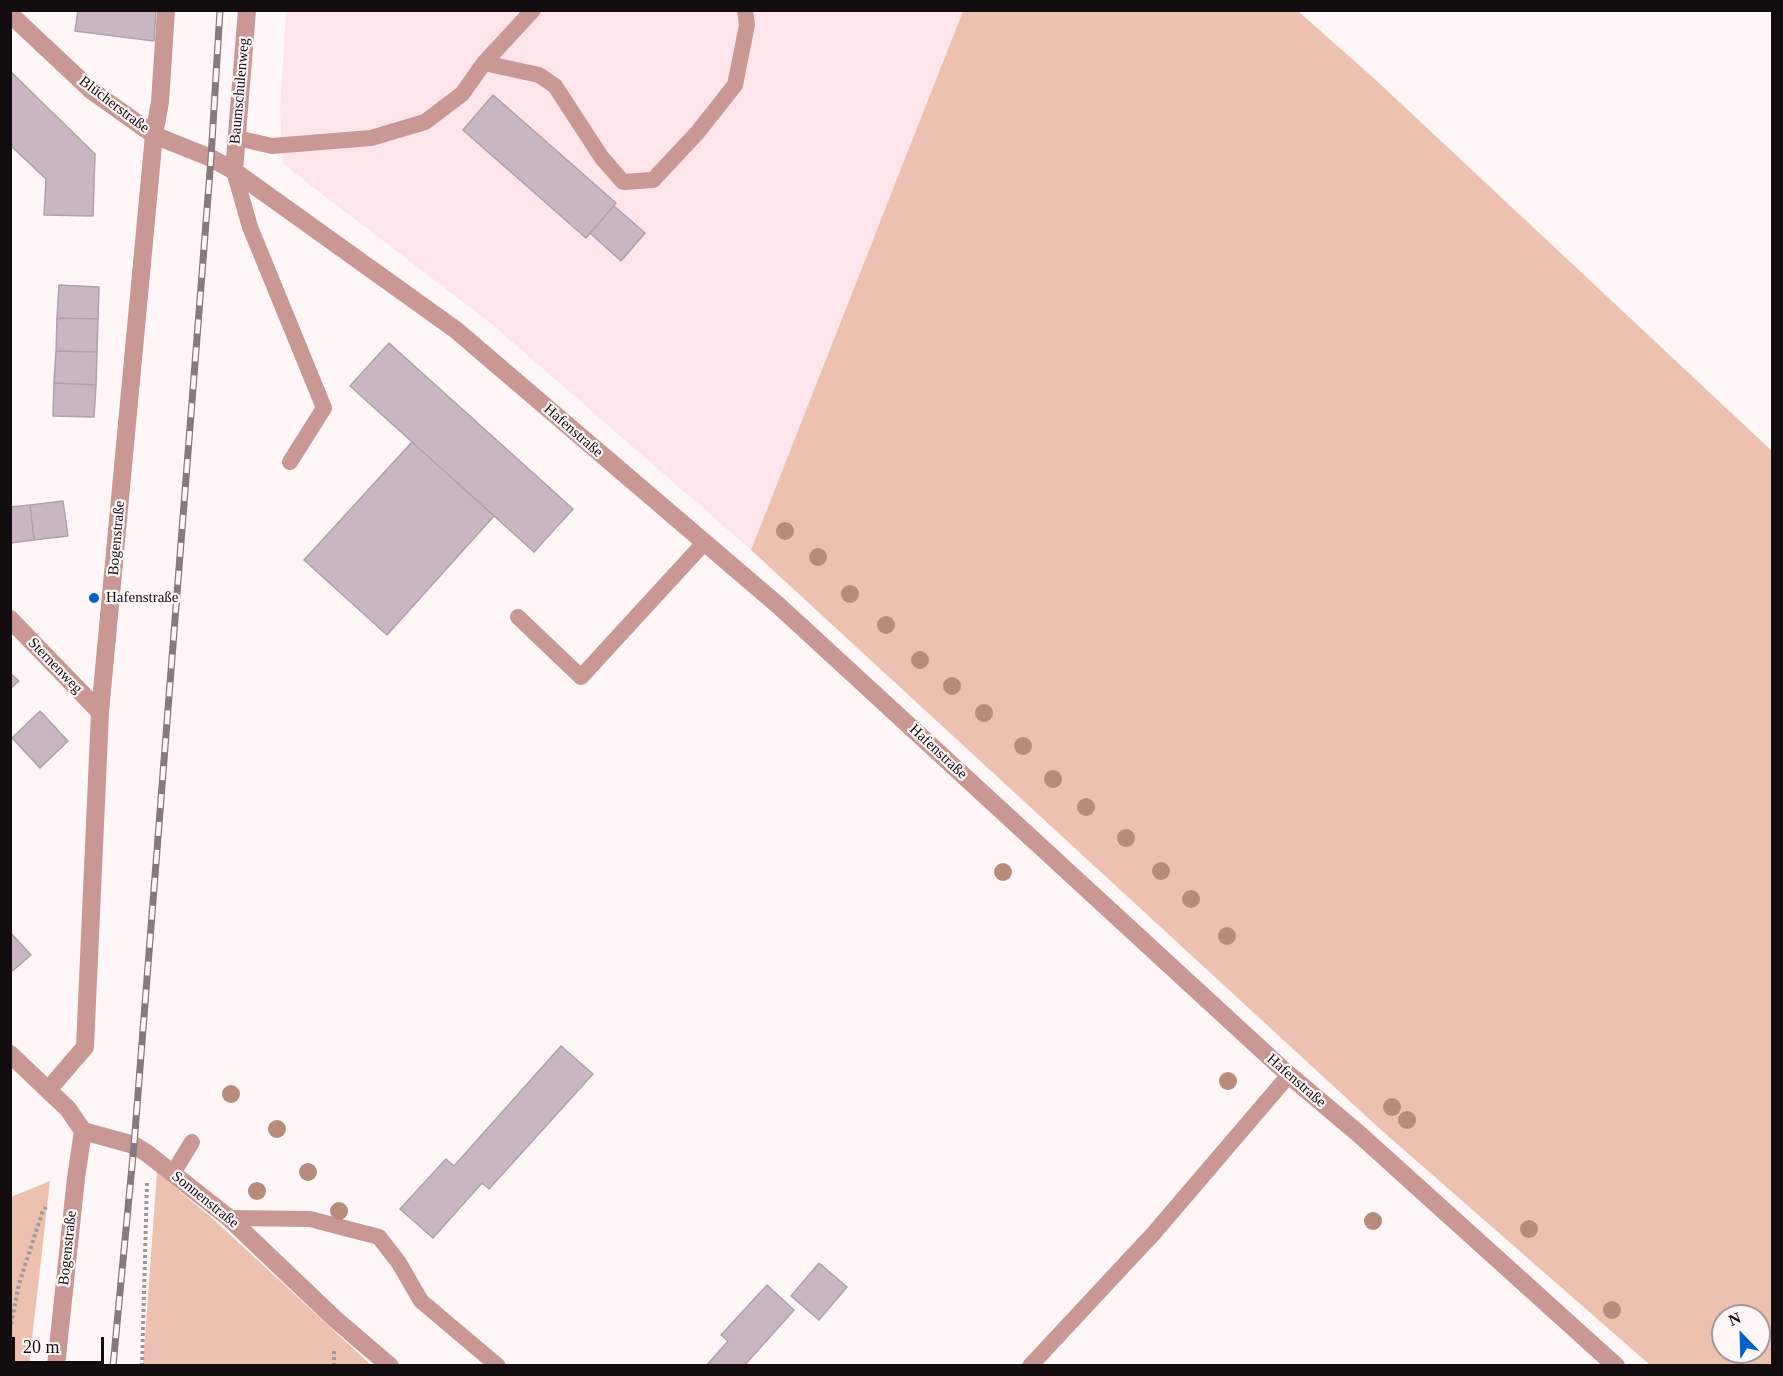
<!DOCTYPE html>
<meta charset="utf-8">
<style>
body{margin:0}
#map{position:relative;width:1783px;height:1376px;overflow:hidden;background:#fff6f8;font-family:Georgia,serif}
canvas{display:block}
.frame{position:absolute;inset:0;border:12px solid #140d0f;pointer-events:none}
.north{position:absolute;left:1711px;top:1304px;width:60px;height:60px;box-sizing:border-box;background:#fff6f8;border:2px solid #a1999b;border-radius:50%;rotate:337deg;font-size:16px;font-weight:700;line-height:24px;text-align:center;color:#140d0f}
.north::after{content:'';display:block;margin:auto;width:21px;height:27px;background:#0160c9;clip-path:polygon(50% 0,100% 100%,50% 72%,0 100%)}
.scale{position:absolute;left:12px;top:1337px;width:92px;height:27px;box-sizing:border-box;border:3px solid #140d0f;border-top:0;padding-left:8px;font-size:18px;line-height:21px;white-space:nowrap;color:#140d0f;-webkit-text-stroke:4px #fff6f8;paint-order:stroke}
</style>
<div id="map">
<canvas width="1783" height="1376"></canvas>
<div class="frame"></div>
<div class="north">N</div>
<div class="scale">20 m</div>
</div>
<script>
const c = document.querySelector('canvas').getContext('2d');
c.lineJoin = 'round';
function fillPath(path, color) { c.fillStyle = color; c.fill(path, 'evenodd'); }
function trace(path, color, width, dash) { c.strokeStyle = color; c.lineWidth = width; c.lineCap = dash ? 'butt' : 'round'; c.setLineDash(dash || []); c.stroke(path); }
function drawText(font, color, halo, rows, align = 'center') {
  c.font = font + ' Georgia,serif'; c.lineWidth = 4.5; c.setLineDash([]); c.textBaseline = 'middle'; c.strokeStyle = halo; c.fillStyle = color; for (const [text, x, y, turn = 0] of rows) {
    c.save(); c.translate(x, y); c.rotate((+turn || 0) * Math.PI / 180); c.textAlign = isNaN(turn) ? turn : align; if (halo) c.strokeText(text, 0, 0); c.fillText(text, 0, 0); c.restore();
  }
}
const built = new Path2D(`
 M286 11H963L751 550 494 326 283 164 280 110Z`);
const green = new Path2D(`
 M963 11H1298L1378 82 1772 451V1365H1650L1380 1129 751 550ZM1723 1316H1759V1352H1723Z
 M157 1172 213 1219 371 1365 143 1366Z
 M50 1181 29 1365H11V1197Z`);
const building = new Path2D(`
 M78 10H156L154 41 75 31Z
 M10 71 95 154 93 216 44 215 46 179 10 145Z
 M493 95 616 203 586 238 463 130Z
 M614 206 645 233 621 261 590 233Z
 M59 285 99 287 98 319 57 318Z
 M57 318 98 319 97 352 56 351Z
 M389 343 573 509 534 552 350 386Z
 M56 351 97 352 96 385 54 383Z
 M54 383 96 385 94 417 53 416Z
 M412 442 494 516 387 635 304 560Z
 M63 501 68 536 34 540 30 505Z
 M30 505 34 540 10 543V507Z
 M10 673 19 681 10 689Z
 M40 711 68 741 40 768 12 738Z
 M10 932 31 955 10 973Z
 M561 1046 593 1074 489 1189 482 1183 433 1238 400 1209 446 1159 454 1166Z
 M819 1263 847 1287 819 1320 791 1296Z
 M767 1285 794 1310 744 1366H706L728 1341 721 1335Z`);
const path = new Path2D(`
 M10 1330 19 1284 42 1213 46 1207
 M142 1366 147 1183
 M334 1366V1351`);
const lane = new Path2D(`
 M484 63 539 75 555 86 602 158 623 182 653 180 697 133 735 85 747 25 745 10
 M237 138 272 146 371 138 425 122 462 94 484 63 533 10
 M234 171 250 227 324 408 290 462
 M518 617 581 677 704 543
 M173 1173 192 1142
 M229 1218 310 1219 379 1237 399 1263 421 1301 498 1366
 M1030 1366 1154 1233 1289 1075`);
const street = new Path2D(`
 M10 14 92 91 154 135 211 158 234 171 456 330 779 606 1289 1075 1359 1134 1616 1366
 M234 171 247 10
 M10 619 100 712
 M10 1054 68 1109 83 1131 134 1145 148 1154 229 1218 335 1319 390 1366
 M48 1090 85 1047 100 712 154 135 160 102 166 10
 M56 1366 76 1178 83 1131`);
const rail = new Path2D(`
 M113 1366 134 1145 211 158 220 10`);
const trees = [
 [785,531],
 [818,557],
 [850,594],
 [886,625],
 [920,660],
 [952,686],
 [984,713],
 [1023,746],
 [1053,779],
 [1086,807],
 [1126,838],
 [1161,871],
 [1003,872],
 [1191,899],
 [1227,936],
 [1228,1081],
 [231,1094],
 [1392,1107],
 [1407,1120],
 [277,1129],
 [308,1172],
 [257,1191],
 [339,1211],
 [1373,1221],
 [1529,1229],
 [1612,1310]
];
const markers = [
 [94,598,6,"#0160c9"]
];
const streetNames = [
 ["Baumschulenweg",240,91,-85],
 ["Blücherstraße",114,105,37],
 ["Hafenstraße",573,431,41],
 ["Bogenstraße",117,538,-85],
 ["Sternenweg",55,666,46],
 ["Hafenstraße",938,752,43],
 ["Hafenstraße",1296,1081,41],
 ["Sonnenstraße",205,1200,39],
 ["Bogenstraße",68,1248,-84]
];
const poiNames = [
 ["Hafenstraße",106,598]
];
fillPath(built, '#fee5eb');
fillPath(green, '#edc1af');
fillPath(building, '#c8b7c2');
trace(building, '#b1a0ab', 1.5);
trace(path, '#9f9799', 4, [3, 3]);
trace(lane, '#c99794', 16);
trace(street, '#c99794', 18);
trace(rail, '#837b7d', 7);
trace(rail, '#fff6f8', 4.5, [14]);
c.fillStyle = '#b88c7c';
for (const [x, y] of trees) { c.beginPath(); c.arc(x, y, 9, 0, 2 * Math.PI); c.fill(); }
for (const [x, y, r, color] of markers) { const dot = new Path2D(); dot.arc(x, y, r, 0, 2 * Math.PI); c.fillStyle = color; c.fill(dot); trace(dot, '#fff6f8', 2); }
drawText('15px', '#140d0f', '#fff6f8', streetNames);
drawText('15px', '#140d0f', '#fff6f8', poiNames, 'left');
</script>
